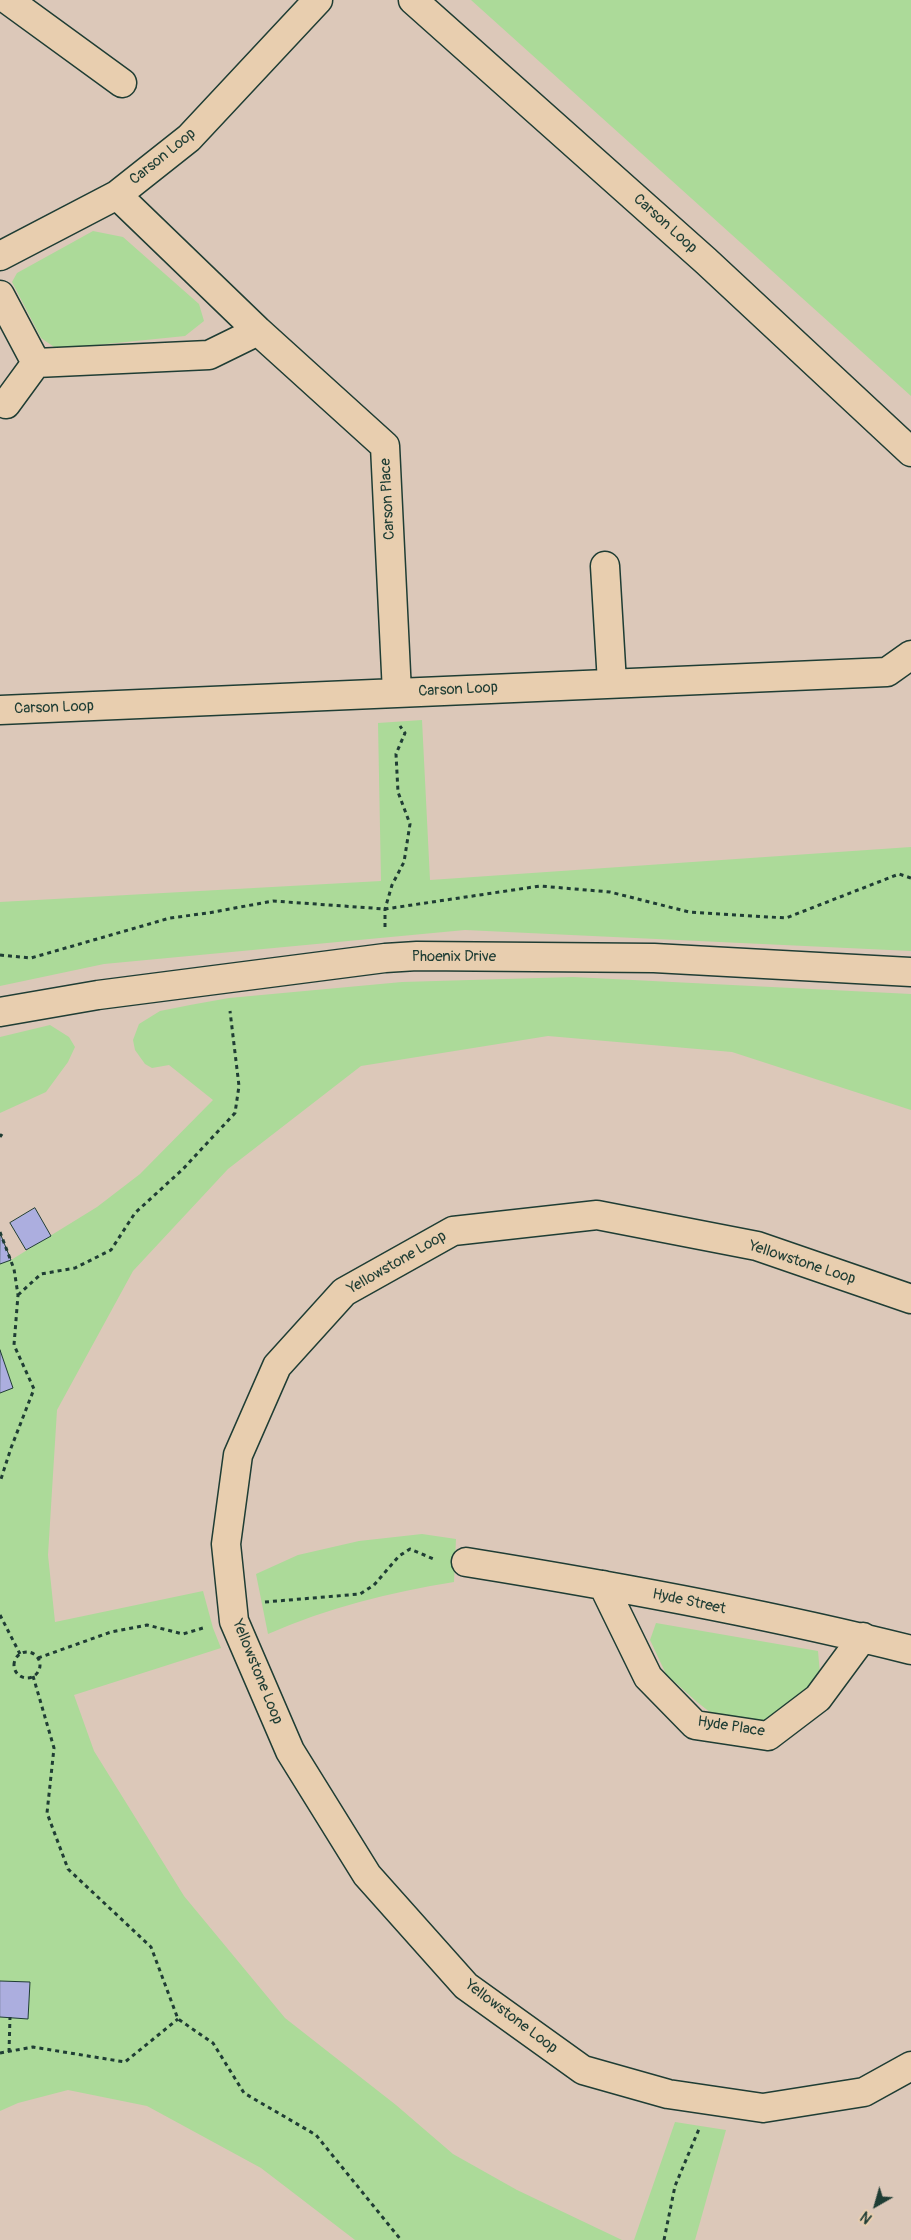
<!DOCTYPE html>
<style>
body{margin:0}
#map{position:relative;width:911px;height:2240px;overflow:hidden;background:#dcc8b9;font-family:Pangolin,sans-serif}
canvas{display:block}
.north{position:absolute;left:851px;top:2180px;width:50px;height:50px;-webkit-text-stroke:4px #e8ceaf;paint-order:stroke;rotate:218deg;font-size:14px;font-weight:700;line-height:20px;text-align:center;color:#1f3d34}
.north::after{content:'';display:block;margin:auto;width:18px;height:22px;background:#1f3d34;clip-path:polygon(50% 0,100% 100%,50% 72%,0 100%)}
</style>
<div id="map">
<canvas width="911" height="2240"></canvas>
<div class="north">N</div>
</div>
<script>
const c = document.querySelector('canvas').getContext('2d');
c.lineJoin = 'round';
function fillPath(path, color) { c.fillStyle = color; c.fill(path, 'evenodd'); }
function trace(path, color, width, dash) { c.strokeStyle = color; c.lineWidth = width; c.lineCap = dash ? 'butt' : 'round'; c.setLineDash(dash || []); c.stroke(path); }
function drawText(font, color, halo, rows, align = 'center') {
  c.font = font + ' Pangolin,sans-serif'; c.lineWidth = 4; c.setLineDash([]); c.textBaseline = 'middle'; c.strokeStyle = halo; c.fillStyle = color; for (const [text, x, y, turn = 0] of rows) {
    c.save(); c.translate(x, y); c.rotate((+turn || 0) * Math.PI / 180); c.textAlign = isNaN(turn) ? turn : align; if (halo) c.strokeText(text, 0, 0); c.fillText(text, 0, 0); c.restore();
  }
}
const green = new Path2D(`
 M471 0H911V396Z
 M93 231 123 237 199 304 204 321 185 336 57 349 41 338 12 282 17 273Z
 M422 720 430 880 911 847V951L465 930 104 964 0 986V902L381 881 378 723Z
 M573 977 911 994V1110L732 1052 548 1036 361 1066 228 1169 133 1271 57 1410 48 1555 55 1622 203 1591 213 1628 221 1648 74 1695 94 1751 184 1896 285 2018 396 2105 453 2154 517 2190 622 2240H355L261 2168 147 2106 68 2090 18 2103 0 2111V1393L13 1388 0 1350V1264L11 1260 97 1207 140 1174 213 1100 169 1065 152 1068 145 1064 135 1050 133 1040 139 1024 160 1011 190 1005 229 998 402 982Z
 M50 1025 69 1037 75 1047 68 1062 46 1092 0 1113V1037Z
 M422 1534 456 1539 454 1582C391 1592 327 1608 268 1634L256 1574 298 1555 359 1541Z
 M656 1623 818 1651 820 1674 796 1699 766 1721 724 1723 697 1702 666 1674 650 1640Z
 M675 2122 726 2130 695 2240H634Z`);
const building = new Path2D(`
 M35 1208 51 1236 26 1250 10 1223Z
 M0 1233 11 1260 0 1264Z
 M0 1350 13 1388 0 1393Z
 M0 1981 30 1982 28 2019 0 2017Z`);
const path = new Path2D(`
 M385 927V909L392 885 404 862 410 824 398 792 396 754 405 733 400 726
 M0 955 31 958 170 918 208 913 273 901 385 909 540 886 610 892 689 912 786 918 899 874 911 878
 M0 1137 2 1134
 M0 1232 14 1269 18 1295 14 1345 34 1389 11 1448 0 1482
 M18 1295 41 1274 75 1268 111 1250 135 1213 183 1169 235 1113 239 1086 230 1011
 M265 1602 360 1594 374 1585 399 1556 410 1549 436 1560
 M0 1615 20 1654
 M14 1665a13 13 0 1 1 26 0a13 13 0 1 1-26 0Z
 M38 1658 111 1632 147 1625 183 1634 203 1628
 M33 1676 54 1748 47 1813 68 1869 151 1947 178 2019 213 2043 244 2093 316 2135 401 2240
 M9 2052 10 2017
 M0 2053 33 2047 125 2062 178 2019
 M664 2240 675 2186 699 2129`);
const minor = new Path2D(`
 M8 0 122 83
 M413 0 706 261 911 452
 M117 195 258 331 385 446 397 693
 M0 256 117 195 189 138 318 0
 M0 295 36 363 209 355 258 331
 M6 404 36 363
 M605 566 612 683
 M0 710 887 672 911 655
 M0 1012 98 995 385 958 417 956 654 958 911 972
 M911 1299 757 1246 597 1215 453 1231 344 1292 277 1366 238 1455 226 1544 234 1621 290 1751 367 1875 466 1986 583 2070 668 2094 763 2108 864 2092 911 2066
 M466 1562C615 1586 765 1613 911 1650
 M603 1585 648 1677 695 1725 768 1736 818 1698 863 1637`);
const streetNames = [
 ["Carson Loop",163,157,-39],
 ["Carson Loop",665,224,42],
 ["Carson Place",388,499,-93],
 ["Carson Loop",458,690,-3],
 ["Carson Loop",54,708,-2],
 ["Phoenix Drive",454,957],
 ["Yellowstone Loop",397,1263,-30],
 ["Yellowstone Loop",802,1263,18],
 ["Hyde Street",689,1602,12],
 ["Yellowstone Loop",257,1672,68],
 ["Hyde Place",731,1727,9],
 ["Yellowstone Loop",511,2017,37]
];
fillPath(green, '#acda99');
fillPath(building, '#acaedf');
trace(building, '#1f3d34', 1);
trace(minor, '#1f3d34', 31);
trace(path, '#1f3d34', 3, [4, 4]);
trace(minor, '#e8ceaf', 28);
drawText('15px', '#1f3d34', '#e8ceaf', streetNames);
</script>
